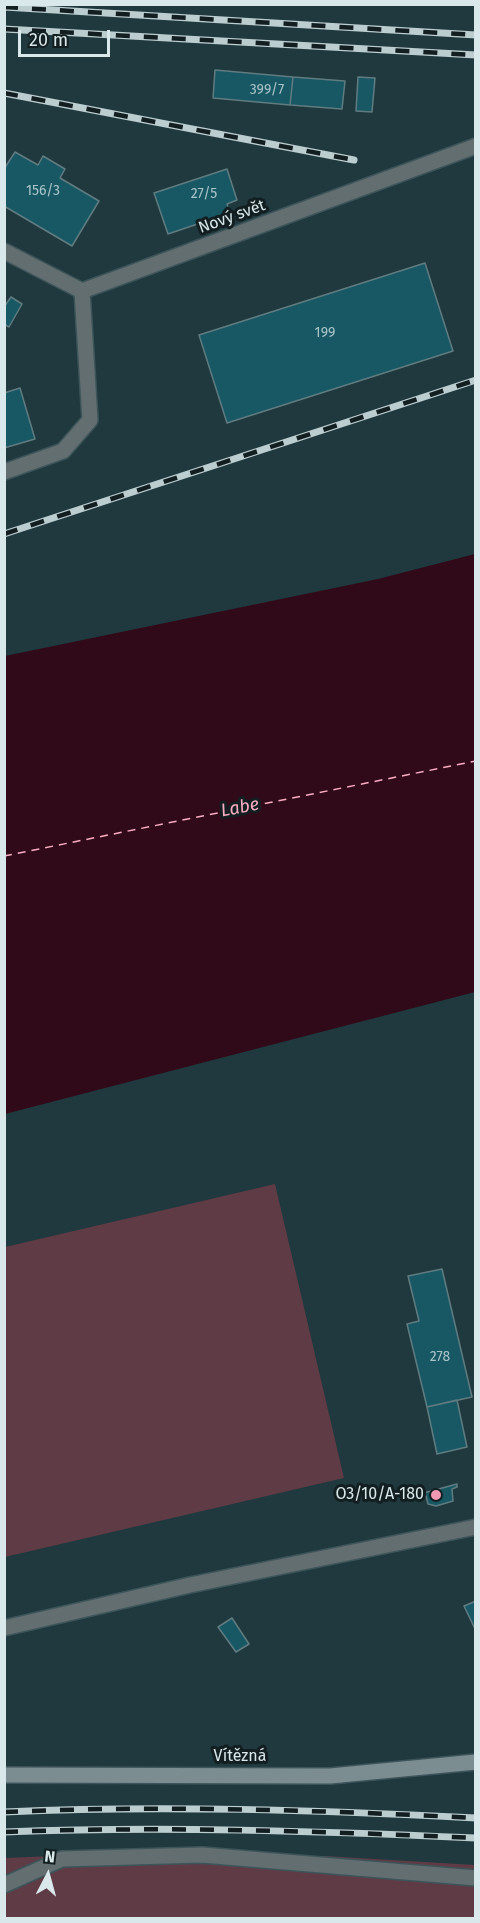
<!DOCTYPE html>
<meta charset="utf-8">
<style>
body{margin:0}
#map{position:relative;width:480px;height:1923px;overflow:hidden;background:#1f393e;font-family:"Fira Sans",sans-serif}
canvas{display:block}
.frame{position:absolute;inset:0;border:6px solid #d9e8eb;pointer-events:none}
.north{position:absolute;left:18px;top:1845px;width:60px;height:60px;-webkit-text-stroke:4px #131e21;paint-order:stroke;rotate:6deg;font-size:16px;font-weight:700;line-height:24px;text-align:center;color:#d9e8eb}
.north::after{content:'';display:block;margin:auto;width:21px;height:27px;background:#d9e8eb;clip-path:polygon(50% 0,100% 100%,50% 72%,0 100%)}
.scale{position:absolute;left:18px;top:30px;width:92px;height:27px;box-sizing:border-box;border:3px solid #d9e8eb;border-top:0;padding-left:8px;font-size:18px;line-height:21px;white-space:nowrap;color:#d9e8eb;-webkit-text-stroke:4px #131e21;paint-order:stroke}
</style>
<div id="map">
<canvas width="480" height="1923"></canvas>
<div class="frame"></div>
<div class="north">N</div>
<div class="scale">20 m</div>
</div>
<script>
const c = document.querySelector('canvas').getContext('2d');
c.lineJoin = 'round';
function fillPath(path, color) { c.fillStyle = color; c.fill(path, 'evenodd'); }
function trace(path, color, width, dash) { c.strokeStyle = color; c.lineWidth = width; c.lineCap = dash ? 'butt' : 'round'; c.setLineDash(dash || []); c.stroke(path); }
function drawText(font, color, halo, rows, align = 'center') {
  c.font = font + ' "Fira Sans",sans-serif'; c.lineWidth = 6; c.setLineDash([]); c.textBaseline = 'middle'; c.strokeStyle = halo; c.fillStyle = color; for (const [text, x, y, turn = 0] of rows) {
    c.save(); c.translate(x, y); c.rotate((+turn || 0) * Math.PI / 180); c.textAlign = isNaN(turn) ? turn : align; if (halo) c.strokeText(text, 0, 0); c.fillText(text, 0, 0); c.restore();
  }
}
const green = new Path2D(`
 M275 1184 344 1478 5 1557V1247Z
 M105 1854 325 1856 475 1865V1918H5L4 1858Z`);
const water = new Path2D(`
 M475 554V992L5 1114V656L378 579Z`);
const ferry = new Path2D(`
 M4 856 476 761`);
const building = new Path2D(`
 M215 70 293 77 290 105 213 98Z
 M293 77 345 81 342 109 290 105Z
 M358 77 375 78 372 112 356 111Z
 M15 152 38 165 43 156 65 169 60 178 99 201 72 246 4 206V169Z
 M227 169 237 200 227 204 230 213 168 234 154 193Z
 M425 263 453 351 227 423 199 335Z
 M11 297 22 304 9 327 4 324V307Z
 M20 388 35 439 4 448V393Z
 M442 1269 472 1397 427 1407 407 1324 419 1321 408 1276Z
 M457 1400 467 1447 437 1454 427 1407Z
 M457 1484V1487L452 1489 453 1501 436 1506 428 1504 426 1496 419 1497 420 1494Z
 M476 1601V1631L464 1606Z
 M232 1618 249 1644 236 1652 218 1627Z`);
const lane = new Path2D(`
 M4 472 63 451 90 420 82 291
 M4 1628 190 1585 476 1527
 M4 1885 62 1859 202 1855 476 1878`);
const street = new Path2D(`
 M4 251 82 291 476 146`);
const secondary = new Path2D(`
 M4 1775 330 1776 476 1762`);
const rail = new Path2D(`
 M4 7 476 35
 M4 29 476 55
 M4 93 354 160
 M4 534 476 380
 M4 1812C162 1805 318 1810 476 1818
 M4 1832C162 1826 318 1831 476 1838`);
const markers = [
 [436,1495,6,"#f19ab3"]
];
const numberNames = [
 ["399/7",267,90],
 ["156/3",43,191],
 ["27/5",204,194],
 ["199",325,333],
 ["278",440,1357]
];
const streetNames = [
 ["Nový svět",232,217,-20],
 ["Vítězná",240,1757]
];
const poiNames = [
 ["O3/10/A-180",424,1495]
];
const waterNames = [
 ["Labe",240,808,-11]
];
fillPath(green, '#5e3b45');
fillPath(water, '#310a19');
trace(ferry, '#fbadc3', 1.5, [8, 6]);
fillPath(building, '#185864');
trace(building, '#607c81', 1.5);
trace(lane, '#3d555a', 18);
trace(street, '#3d555a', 18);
trace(secondary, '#3d555a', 18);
trace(lane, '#626e70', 15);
trace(street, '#626e70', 15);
trace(secondary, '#7b8d91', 15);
trace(rail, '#bccdd0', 7);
trace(rail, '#131e21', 4.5, [14]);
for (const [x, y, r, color] of markers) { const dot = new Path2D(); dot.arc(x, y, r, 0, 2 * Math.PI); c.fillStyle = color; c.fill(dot); trace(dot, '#131e21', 2); }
drawText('14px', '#a9c4c9', null, numberNames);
drawText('16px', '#d9e8eb', '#131e21', streetNames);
drawText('16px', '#d9e8eb', '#131e21', poiNames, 'right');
drawText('italic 18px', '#fbadc3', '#131e21', waterNames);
</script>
